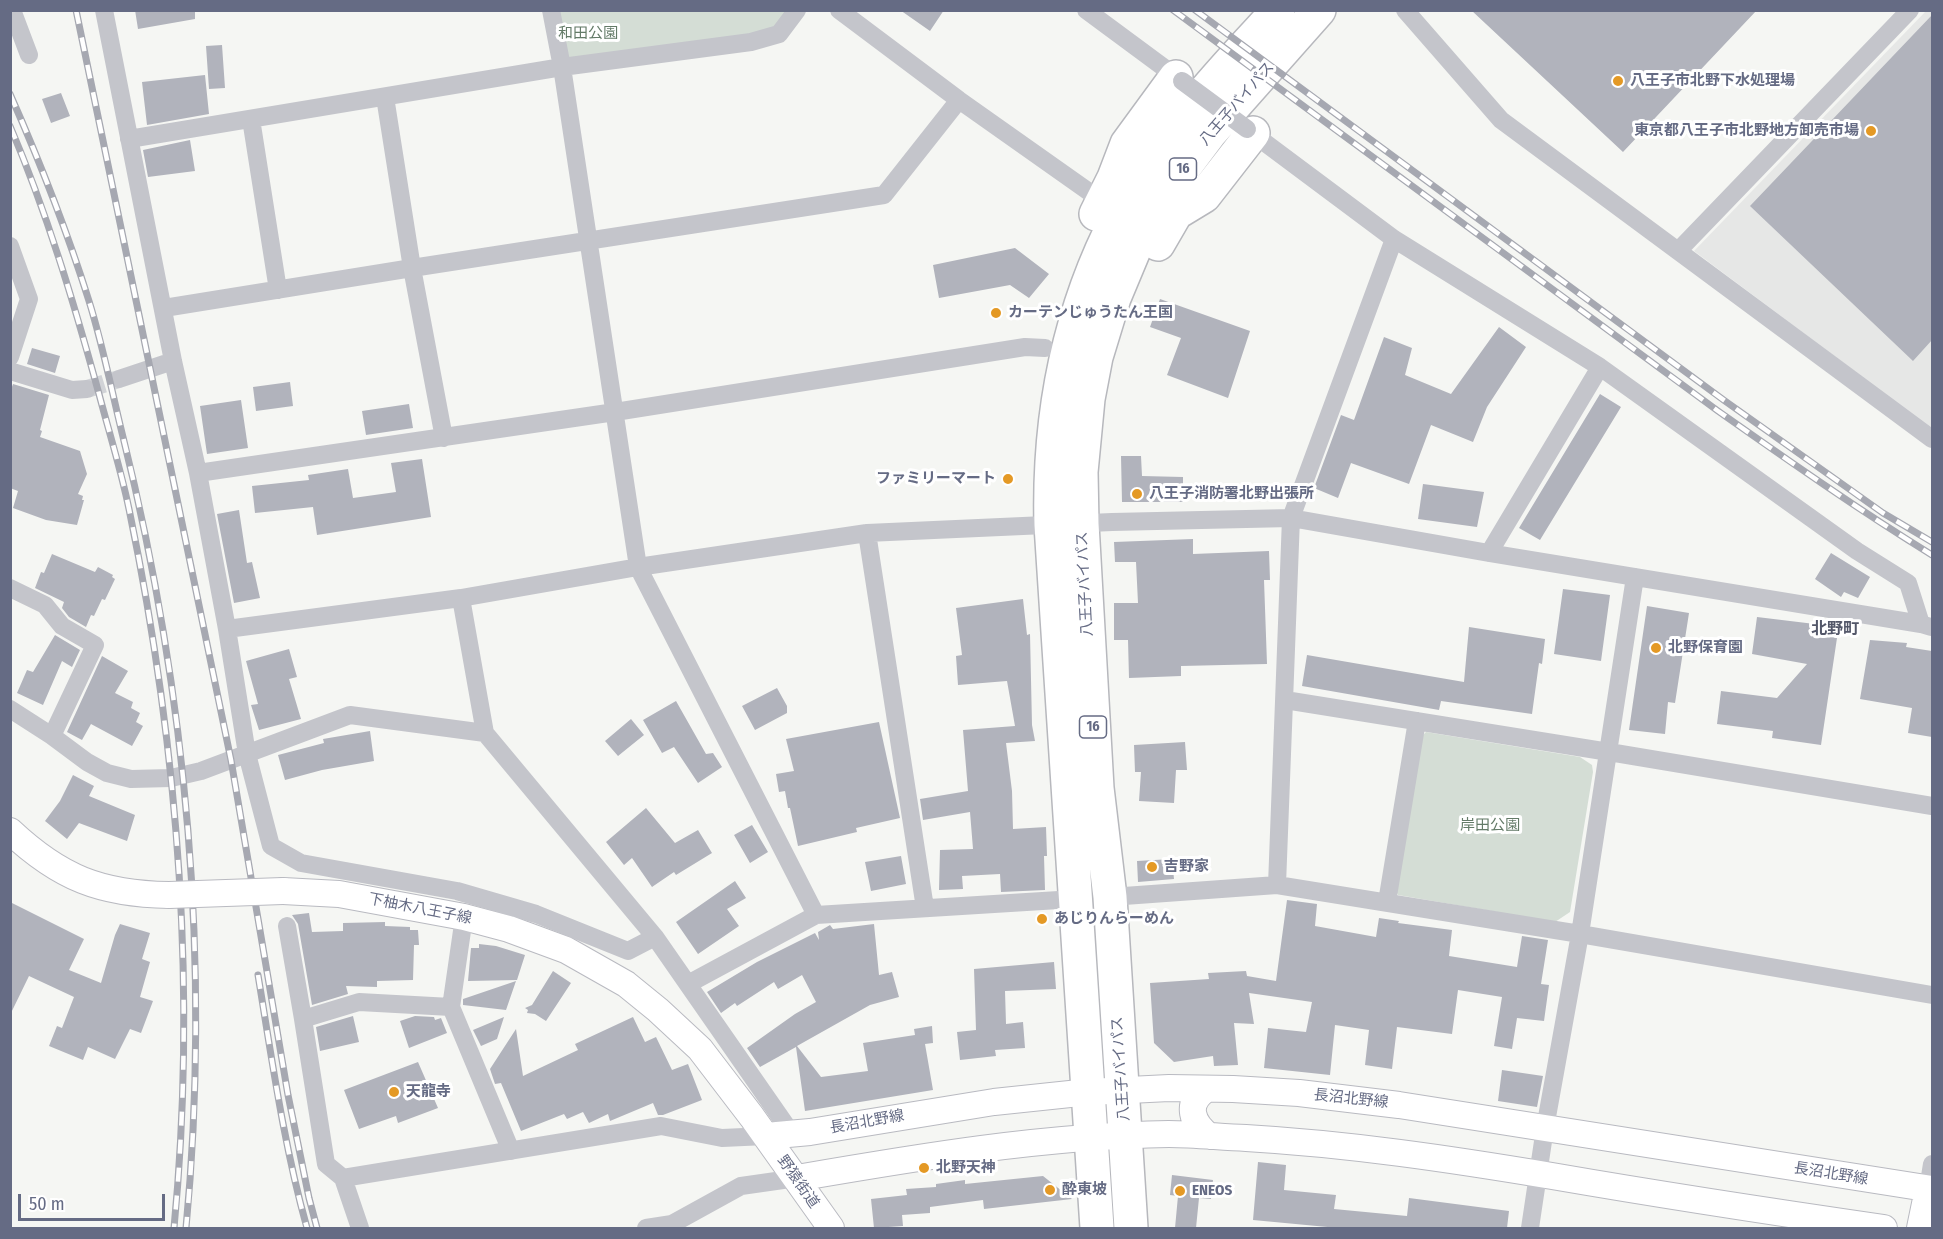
<!DOCTYPE html>
<meta charset="utf-8">
<style>
body{margin:0}
#map{position:relative;width:1943px;height:1239px;overflow:hidden;background:#f5f6f3;font-family:"Fira Sans Condensed",sans-serif}
canvas{display:block}
.frame{position:absolute;inset:0;border:12px solid #656b84;pointer-events:none}
.scale{position:absolute;left:18px;top:1194px;width:147px;height:27px;box-sizing:border-box;border:3px solid #656b84;border-top:0;padding-left:8px;font-size:18px;line-height:21px;white-space:nowrap;color:#656b84;-webkit-text-stroke:4px #fff;paint-order:stroke}
</style>
<div id="map">
<canvas width="1943" height="1239"></canvas>
<div class="frame"></div>
<div class="scale">50 m</div>
</div>
<script>
const c = document.querySelector('canvas').getContext('2d');
c.lineJoin = 'round';
function fillPath(path, color) { c.fillStyle = color; c.fill(path, 'evenodd'); }
function trace(path, color, width, dash) { c.strokeStyle = color; c.lineWidth = width; c.lineCap = dash ? 'butt' : 'round'; c.setLineDash(dash || []); c.stroke(path); }
function drawText(font, color, halo, rows, align = 'center') {
  c.font = font + ' "Fira Sans Condensed","Noto Sans JP",sans-serif'; c.lineWidth = 6; c.setLineDash([]); c.textBaseline = 'middle'; c.strokeStyle = halo; c.fillStyle = color; for (const [text, x, y, turn = 0] of rows) {
    c.save(); c.translate(x, y); c.rotate((+turn || 0) * Math.PI / 180); c.textAlign = isNaN(turn) ? turn : align; if (halo) c.strokeText(text, 0, 0); c.fillText(text, 0, 0); c.restore();
  }
}
const built = new Path2D(`
 M1926 11H1932V429L1694 251Z`);
const green = new Path2D(`
 M559 11H793L779 30 573 60 566 55Z
 M1426 732 1580 757 1592 765 1593 772 1570 912 1555 922 1398 895 1394 886 1419 739Z`);
const building = new Path2D(`
 M135 10H195V19L138 29Z
 M900 10H944L930 31Z
 M1471 10H1757L1623 152Z
 M1932 15V340L1913 361 1750 206Z
 M222 45 225 88 209 89 206 46Z
 M205 75 209 114 147 125 142 82Z
 M61 93 70 116 51 123 42 99Z
 M190 140 195 171 148 177 143 150Z
 M1015 248 1049 274 1029 298 1010 285 939 298 933 265Z
 M1160 299 1250 331 1228 398 1167 375 1181 338 1150 327Z
 M1499 327 1526 347 1487 407 1473 442 1431 425 1409 484 1351 463 1338 498 1314 488 1341 415 1354 420 1384 337 1412 348 1405 375 1451 394Z
 M32 348 60 356 55 373 27 364Z
 M290 382 293 406 256 411 253 387Z
 M13 384 49 395 40 430 42 431 40 437 80 451 87 474 78 494 83 496 82 500H84L77 525 46 520 13 508 18 491 10 488V392Z
 M1600 394 1621 407 1540 540 1519 528Z
 M241 400 248 448 207 454 200 406Z
 M409 404 413 428 366 435 362 411Z
 M1121 456H1141L1142 476 1183 477V502H1122Z
 M422 459 431 517 317 535 313 507 255 513 252 486 309 480 308 475 348 469 353 498 396 492 391 463Z
 M1423 484 1484 492 1477 527 1418 519Z
 M239 510 247 563 252 562 260 598 234 603 217 514Z
 M1193 539V554L1269 551 1270 580H1264L1267 664 1181 666V676L1129 678 1128 640H1114V603H1138L1136 562H1115L1114 542Z
 M1831 553 1870 577 1858 598 1844 592 1841 597 1815 579Z
 M52 554 95 572 98 567 113 575 112 577 115 579 105 600 102 599 94 616 91 615 86 627 69 617 62 608 64 602 35 588 41 572 44 573Z
 M1563 589 1610 595 1601 661 1554 654Z
 M1023 599 1027 635 1030 634 1032 725 1035 741 1006 743 1012 791 1013 829 1046 827 1047 856H1044L1045 890 1001 892 1000 874 962 876 963 889 939 890 940 850 973 849 970 812 923 820 920 799 968 791 963 730 1015 726 1007 681 958 685 956 656 962 655 956 608Z
 M1647 606 1689 613 1675 703 1668 702 1665 734 1629 730Z
 M1757 617 1823 625 1824 636 1837 638 1821 745 1772 738 1773 731 1717 724 1721 691 1777 698 1807 664 1752 654Z
 M1469 627 1545 639 1542 664 1539 663 1532 714 1441 701 1439 710 1302 686 1307 655 1464 682Z
 M55 635 80 650 72 667 62 661 43 705 17 693 27 670 33 672Z
 M1870 640 1907 643 1906 647 1932 651V737L1908 733 1912 708 1860 699Z
 M289 649 297 677 289 679 301 719 259 730 251 705 258 704 246 661Z
 M102 656 128 671 115 693 133 702 131 708 140 713 136 722 143 726 132 746 91 724 82 740 67 732Z
 M777 688 787 706V713L755 730 742 706Z
 M676 701 706 754 713 753 722 767 698 783 674 747 662 753 643 720Z
 M631 719 644 735 618 756 605 741Z
 M879 722 900 818 856 828 857 832 798 846 790 808H788L785 791 779 792 776 774 794 771 786 739Z
 M370 731 374 761 322 770 285 780 278 755 324 743 323 739Z
 M1185 742 1187 770H1176L1174 803 1139 801 1141 772H1135L1134 745Z
 M73 775 94 786 89 796 135 815 127 841 79 823 67 839 45 821 60 801Z
 M646 808 675 843 698 830 712 853 676 875 674 872 652 887 632 858 624 865 606 842Z
 M752 825 768 852 750 863 734 835Z
 M901 856 906 884 871 891 865 862Z
 M1172 859 1174 879 1138 882 1137 861Z
 M735 881 746 898 727 909 739 926 698 954 676 922Z
 M1287 900 1317 904 1315 926 1376 937 1379 918 1399 921 1398 923 1452 930 1449 956 1517 967 1522 936 1548 940 1541 984 1549 985 1544 1021 1517 1018 1512 1049 1494 1046 1502 997 1458 990 1452 1034 1397 1027 1392 1069 1365 1065 1369 1030 1335 1025 1330 1075 1264 1068 1268 1028 1306 1032 1312 1002 1249 993 1254 1024 1234 1023 1238 1065 1214 1066 1213 1056 1174 1062 1154 1043 1150 983 1209 979 1208 973 1246 971 1247 976 1276 981Z
 M10 902 84 939 69 970 101 983 115 935 120 924 150 933 142 959 150 962 140 997 153 1001 141 1033 130 1029 115 1059 88 1047 83 1060 49 1046 57 1026 62 1028 74 997 29 976 10 1015Z
 M309 913 312 932 343 931V923L385 922V926L410 927V930H418L419 945H414L413 980 377 981V987L346 986 348 994 312 1005 298 924 292 915Z
 M874 924 879 975 892 972 899 997 870 1005 797 1046 821 1077 868 1071 863 1043 915 1035 914 1029 932 1026 933 1043 925 1044 933 1090 805 1111 796 1047 760 1067 747 1048 795 1014 816 1002 802 975 778 989 774 982 737 1006 735 1003 721 1013 707 992 757 962 815 933 819 940 818 932 830 925 833 929Z
 M479 944 496 946 525 955 517 980 468 981 471 948H479Z
 M1054 962 1056 989 1005 991 1006 1024 1023 1022 1025 1048 995 1050 996 1056 960 1060 957 1032 976 1030 974 969Z
 M553 971 571 983 546 1021 535 1014 527 1013 528 1010 525 1008 532 1005Z
 M516 981 506 1010 463 1005V999Z
 M353 1016 359 1042 320 1051 316 1027Z
 M415 1016 434 1017 435 1020 441 1018 447 1033 409 1048 400 1021Z
 M504 1017 497 1039 481 1046 473 1030Z
 M633 1017 645 1042 656 1037 672 1070 688 1064 702 1100 663 1115H658L653 1103 610 1121 608 1114 589 1123 583 1112 567 1119 564 1114 521 1131 501 1083 495 1084 490 1069 516 1029 523 1076 578 1050 575 1044Z
 M418 1062 438 1108 398 1123 396 1116 359 1129 344 1090Z
 M1502 1070 1543 1076 1537 1107 1498 1101Z
 M1258 1162 1286 1165 1284 1190 1336 1195 1334 1209 1407 1216 1409 1198 1509 1211 1507 1228H1338L1253 1220Z
 M1172 1175 1213 1180 1211 1199 1199 1198 1196 1228H1175L1178 1196 1170 1195Z
 M1043 1176 1072 1199 984 1209 983 1200 930 1207V1213L902 1215 903 1226 874 1228 871 1199 907 1195 906 1189 936 1187V1184L965 1180V1184Z`);
const streetTunnel = new Path2D(`
 M87 389 119 379`);
const street = new Path2D(`
 M12 10 29 55
 M104 10 173 361 198 473 227 629 247 754 271 846 301 863 457 891 536 914 628 951 655 937
 M551 10 562 67 638 567 816 915
 M839 10 959 100 1102 201
 M1086 10 1182 81
 M1405 10 1501 120 1932 439
 M385 97 412 268 444 438
 M251 119 278 290
 M1248 130 1394 239 1600 367 1857 551 1908 583 1921 624 1931 627
 M129 139 562 67 751 42 779 34 797 10
 M10 246 29 299 10 357
 M1678 251 1910 10
 M164 308 412 268 884 195 959 100
 M10 371 72 390 87 389
 M119 379 173 361
 M198 473 615 412 1025 347 1045 348
 M867 533 925 908
 M1489 553 1600 367
 M10 588 45 605 62 626 95 645 52 736
 M461 598 485 733 655 937 792 1134
 M227 629 461 598 638 567 867 533 1112 522 1291 518 1489 553 1921 624
 M1285 700 1609 752 1932 806
 M10 709 52 736 87 762 107 773 131 779 171 778 201 771 350 715 485 733
 M1277 885 1291 518 1394 239
 M1110 897 1277 885 1580 934 1932 995
 M1387 902 1417 721
 M464 917 451 1007 511 1151
 M287 926 303 1019
 M688 984 816 915 1075 899
 M343 1178 661 1126 722 1138 766 1136
 M1928 1189 1932 1164
 M360 1228 343 1178 326 1164 303 1019 359 1002 451 1007
 M646 1228 672 1224 741 1186 797 1178
 M1530 1228 1545 1128 1580 934 1635 577`);
const secondary = new Path2D(`
 M10 831C60 878 101 894 169 895
 M283 891 339 894 464 917 509 929 566 950 626 984 658 1010 700 1049 752 1117 831 1228
 M1205 1090C1185 1104 1192 1123 1209 1136
 M766 1136 810 1132 994 1102 1089 1092 1169 1088 1233 1089 1299 1093 1399 1105 1932 1189
 M797 1178C919 1157 1044 1136 1169 1134 1194 1134 1220 1137 1246 1138 1349 1144 1450 1159 1552 1176 1662 1195 1773 1212 1884 1228
 M1920 1228 1928 1189`);
const highway = new Path2D(`
 M1096 214 1114 178 1127 144 1176 77
 M1158 244 1176 213 1204 196 1253 133
 M1097 1228 1051 525C1048 410 1071 298 1128 198 1145 169 1165 142 1185 116 1213 79 1247 45 1278 10
 M1131 1228 1110 897 1097 788 1082 524 1081 472 1088 399 1096 357 1114 298 1137 243 1155 211 1174 181 1210 133 1319 10`);
const rail = new Path2D(`
 M76 10 231 760 288 1095 309 1198 317 1228
 M1173 10 1718 411C1789 461 1859 510 1932 555
 M1195 10 1725 401 1883 513 1932 542
 M10 94C40 162 67 231 89 301 103 346 112 392 123 437 187 695 211 963 186 1228
 M10 126C47 213 74 303 99 394 109 432 121 470 129 509 178 745 197 988 174 1228
 M258 975C272 1060 284 1146 307 1228`);
const streetBridge = new Path2D(`
 M1182 81 1247 129`);
const secondaryBridge = new Path2D(`
 M169 895 283 891`);
const markers = [
 [1618,81,6,"#e49925"],
 [1871,131,6,"#e49925"],
 [996,313,6,"#e49925"],
 [1008,479,6,"#e49925"],
 [1137,494,6,"#e49925"],
 [1656,648,6,"#e49925"],
 [1152,867,6,"#e49925"],
 [1042,919,6,"#e49925"],
 [394,1092,6,"#e49925"],
 [924,1168,6,"#e49925"],
 [1050,1190,6,"#e49925"],
 [1180,1191,6,"#e49925"]
];
const shields = [
 [1183,169,27],
 [1093,727,27]
];
const shieldNames = [
 ["16",1183,169],
 ["16",1093,727]
];
const parkNames = [
 ["和田公園",588,34],
 ["岸田公園",1490,826]
];
const poiNames = [
 ["八王子市北野下水処理場",1630,81],
 ["東京都八王子市北野地方卸売市場",1859,131,"right"],
 ["カーテンじゅうたん王国",1008,313],
 ["ファミリーマート",996,479,"right"],
 ["八王子消防署北野出張所",1149,494],
 ["北野保育園",1668,648],
 ["吉野家",1164,867],
 ["あじりんらーめん",1054,919],
 ["天龍寺",406,1092],
 ["北野天神",936,1168],
 ["酔東坡",1062,1190],
 ["ENEOS",1192,1191]
];
const streetNames = [
 ["八王子バイパス",1237,104,-49],
 ["八王子バイパス",1085,584,-93],
 ["下柚木八王子線",420,909,11],
 ["八王子バイパス",1121,1069,-94],
 ["長沼北野線",1351,1099,6],
 ["長沼北野線",867,1122,-10],
 ["長沼北野線",1831,1174,9],
 ["野猿街道",798,1182,55]
];
const neighbourhoodNames = [
 ["北野町",1835,630]
];
fillPath(built, '#e6e7e6');
fillPath(green, '#d4ddd5');
fillPath(building, '#b1b3bc');
trace(streetTunnel, '#d1d3d7', 18, [18, 9]);
trace(secondary, '#b9bac1', 28);
trace(highway, '#b7b8bd', 36);
trace(street, '#c4c5cb', 18);
trace(secondary, '#fff', 26);
trace(highway, '#fff', 33);
trace(rail, '#a6a8b1', 7);
trace(rail, '#fff', 4.5, [14]);
trace(secondaryBridge, '#b9bac1', 28, []);
trace(streetBridge, '#c4c5cb', 18);
trace(secondaryBridge, '#fff', 26);
for (const [x, y, r, color] of markers) { const dot = new Path2D(); dot.arc(x, y, r, 0, 2 * Math.PI); c.fillStyle = color; c.fill(dot); trace(dot, '#fff', 2); }
for (const [x, y, w] of shields) { const box = new Path2D(); box.roundRect(x - w / 2, y - 11, w, 22, 4.5); c.fillStyle = '#fff'; c.fill(box); trace(box, '#656b84', 1.5); }
drawText('bold 14px', '#656b84', null, shieldNames);
drawText('15px', '#647b68', '#fff', parkNames);
drawText('bold 15px', '#656b84', '#fff', poiNames, 'left');
drawText('15px', '#656b84', '#fff', streetNames);
drawText('bold 16px', '#535769', '#fff', neighbourhoodNames);
</script>
